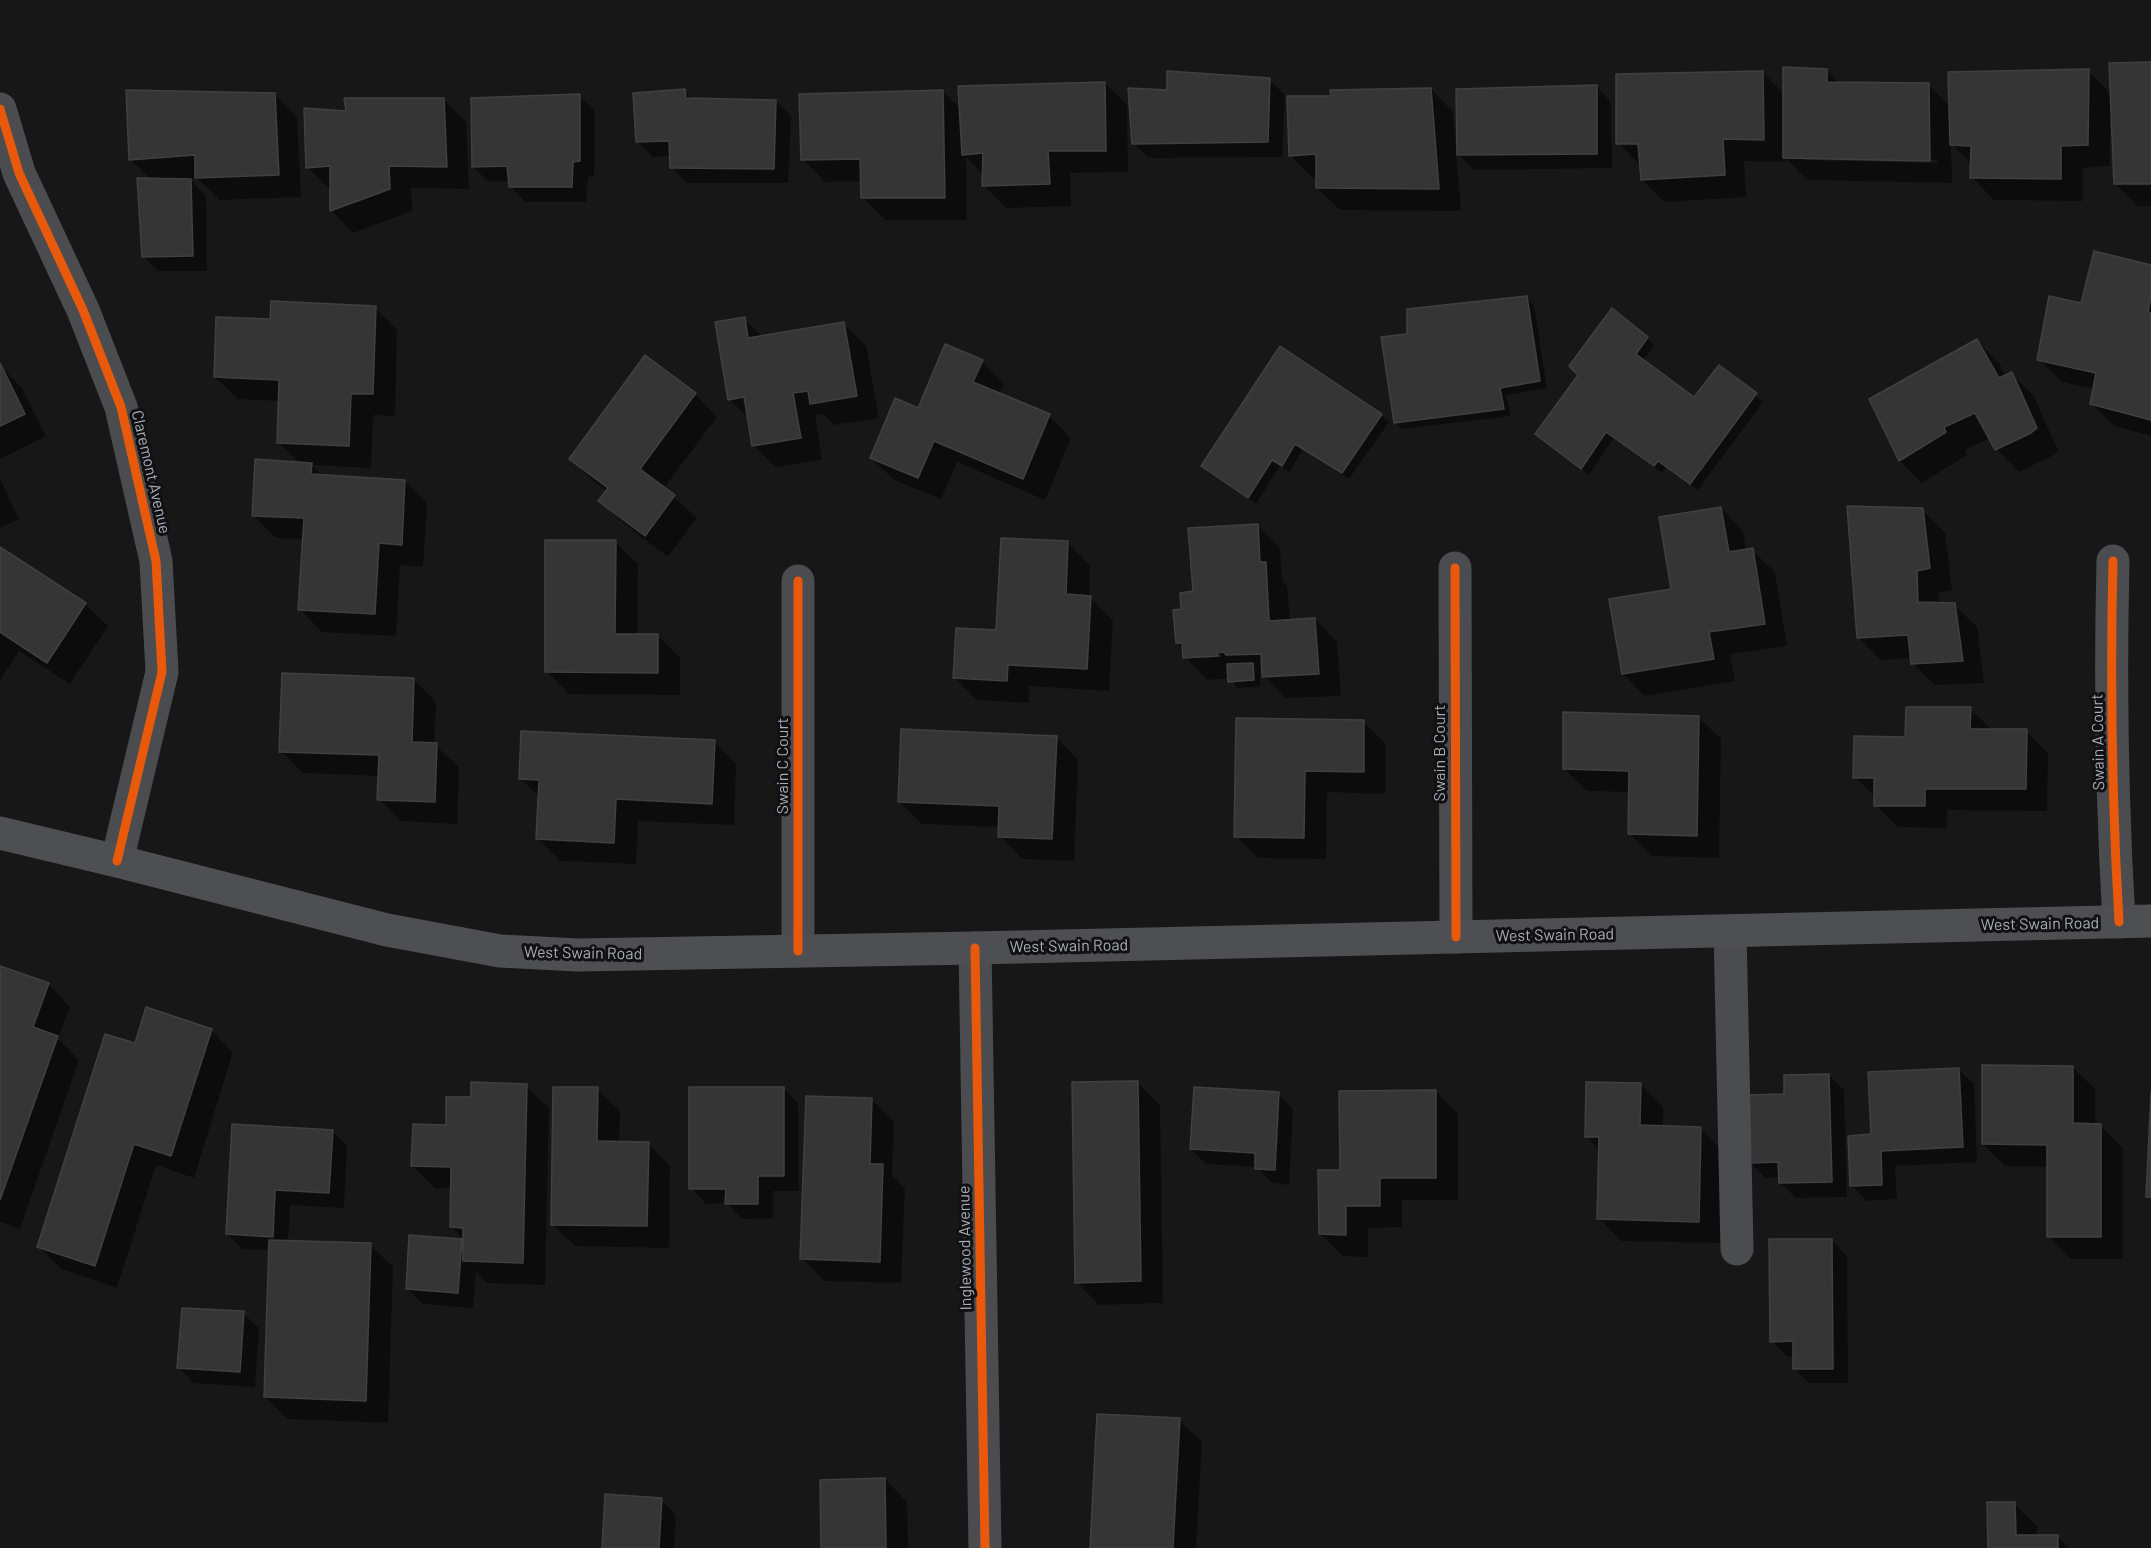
<!DOCTYPE html>
<style>
body{margin:0}
canvas{display:block;background:#171717}
</style>
<canvas width="2151" height="1548"></canvas>
<script>
const c = document.querySelector('canvas').getContext('2d');
c.lineJoin = 'round';
function fillPath(path, color) { c.fillStyle = color; c.fill(path, 'evenodd'); }
function trace(path, color, width, dash) { c.strokeStyle = color; c.lineWidth = width; c.lineCap = dash ? 'butt' : 'round'; c.setLineDash(dash || []); c.stroke(path); }
function drawText(font, color, halo, rows, align = 'center') {
  c.font = font + ' Barlow,sans-serif'; c.lineWidth = 6; c.setLineDash([]); c.textBaseline = 'middle'; c.strokeStyle = halo; c.fillStyle = color; for (const [text, x, y, turn = 0] of rows) {
    c.save(); c.translate(x, y); c.rotate((+turn || 0) * Math.PI / 180); c.textAlign = isNaN(turn) ? turn : align; if (halo) c.strokeText(text, 0, 0); c.fillText(text, 0, 0); c.restore();
  }
}
const shadow = new Path2D(`
 M2151 64V206H2138L2115 184 2113 121H2110V166L2083 168V201L1994 200 1972 177V165L1951 143 1952 183 1807 180 1786 159V162L1744 161 1746 197 1664 202 1642 180 1641 166 1618 143 1763 72 1784 94 1826 70 1840 84 1928 85 1951 107 2088 71 2112 95ZM1805 157 1937 160V163L1805 160Z
 M1269 80 1285 95 1282 157 1149 158 1133 143 1169 92Z
 M1105 83 1127 105 1128 172 1070 173 1071 206 1006 208 984 186V176L966 157 967 220H885L862 197V181L825 182 803 159 942 91 961 109Z
 M1596 86 1611 102 1612 168 1474 170 1456 152 1461 211 1340 210 1317 188 1318 177H1312L1290 155 1332 97 1431 89 1453 112 1456 150Z
 M684 91 693 100 776 101 791 116 788 183H687L672 167 671 156 653 157 638 142Z
 M274 94 297 117 301 197 219 200 198 179H190L206 196 207 271H158L143 256 151 180 131 160Z
 M579 96 595 111 594 176 588 177 586 202H525L510 186V181L489 182 473 167Z
 M444 100 466 122 469 189 411 188 412 211 353 233 331 210V190L307 167 348 112Z
 M2151 266V436L2114 426 2092 404 2094 389 2062 382 2039 359 2082 304Z
 M1526 298 1534 305 1547 388 1506 395 1511 416 1402 429 1395 422 1409 335Z
 M375 308 397 330 395 416 373 415 371 468 312 465 323 476 405 481 427 503 423 567 400 565 396 636 322 632 300 609 304 539 276 538 253 515 300 463 278 442 280 401 238 399 215 377 272 321Z
 M744 319 763 337 844 324 866 346 879 418 834 425 823 414 815 415 822 460 776 467 753 445 749 419 730 399Z
 M1647 338 1654 345 1643 361 1695 399 1719 367 1763 402 1698 490 1666 467 1662 473 1614 438 1589 475 1537 434 1580 375Z
 M1977 341 1999 363 2006 376 2011 374 2034 396 2058 451 2054 455 2019 472 1996 449 1990 438 1965 450 1967 455 1922 483 1900 461 1871 400Z
 M646 358 695 394 717 417 664 488 697 518 668 557 623 523 600 501 607 491 593 481 571 458Z
 M982 362 1004 384 999 395 1049 416 1071 438 1045 500 957 462 941 499 894 480 871 458 919 410Z
 M0 365 22 388 46 436 0 459Z
 M1381 415 1389 422 1349 479 1303 450 1289 472 1280 466 1256 504 1210 473 1203 466Z
 M0 479 19 519 0 528Z
 M1721 508 1743 531 1746 550H1752L1775 572 1787 646 1730 654 1735 681 1645 696 1623 674Z
 M1922 510 1945 532 1952 590 1939 593V604L1954 605 1977 627 1984 683 1935 685 1912 663V658L1881 660 1859 638Z
 M1257 525 1280 548 1282 581 1287 586 1290 621 1315 619 1337 642 1341 696 1286 698 1265 677H1260V687L1237 688 1230 678 1207 680 1185 657 1184 650 1177 643 1183 611 1194 592Z
 M615 542 638 564 637 636H658L680 658V695L569 694 546 671Z
 M1068 543 1090 565 1089 597 1113 620 1109 691 1029 686V703L977 700 955 678 997 632Z
 M0 549 85 604 108 626 70 684 19 651 0 681Z
 M413 679 436 702 434 744 459 767 457 824 401 821 379 799V776L303 773 281 751Z
 M1970 709 1992 730 2026 731 2048 753 2047 811 1947 810V828L1898 827 1876 805V798L1855 777 1907 738Z
 M1698 717 1721 739 1719 858 1652 856 1630 834V792L1587 791 1564 769Z
 M1237 719 1363 721 1386 744 1385 794 1327 792 1326 859 1258 858 1236 836Z
 M1056 737 1078 760 1074 861 1022 859 1000 836V827L922 824 900 802Z
 M714 741 736 764 734 825 638 821 636 864 560 861 538 839 539 797 520 778Z
 M0 968 48 984 70 1007 58 1039 79 1060 20 1229 0 1222Z
 M211 1030 233 1052 194 1178 156 1165 117 1288 61 1269 39 1247 136 1045Z
 M2072 1067 2095 1089V1125H2100L2123 1148V1259H2071L2048 1236V1167L2005 1166 1983 1144Z
 M1958 1069 1974 1084 1977 1162 1895 1166 1897 1199 1867 1201 1852 1186 1873 1136Z
 M1829 1075 1844 1090 1847 1197 1796 1198 1780 1183V1177L1765 1178 1750 1162 1786 1095Z
 M1137 1082 1160 1105 1163 1303 1099 1305 1077 1282Z
 M1641 1085 1663 1107V1127L1700 1128 1723 1151 1720 1243 1621 1241 1599 1218 1600 1150 1586 1136Z
 M526 1086 549 1108 545 1285 487 1283 476 1272 473 1308 423 1304 407 1288 411 1237 466 1241 452 1227V1188H435L413 1166 472 1099Z
 M783 1088 798 1103 799 1191H773V1218L742 1219 726 1203 706 1204 691 1188Z
 M597 1089 620 1111 619 1143H648L670 1166 669 1248 575 1246 552 1224Z
 M1436 1091 1458 1114V1200H1402V1227L1368 1228V1257L1343 1256 1320 1234 1341 1172Z
 M1278 1094 1293 1109 1289 1185 1272 1183 1256 1167 1206 1164 1191 1149Z
 M872 1100 894 1122 892 1175 905 1188 901 1283 824 1281 802 1258Z
 M332 1131 347 1146 344 1208 290 1205 288 1242 370 1245 393 1267 388 1423 288 1419 265 1397 270 1250 242 1249 227 1233Z
 M1832 1241 1847 1256 1848 1383H1809L1794 1368V1356H1787L1772 1341Z
 M243 1313 259 1328 255 1387 194 1383 179 1368Z
 M1179 1420 1202 1442 1196 1548H1091Z
 M885 1479 907 1502 908 1548H822Z
 M661 1500 676 1515 674 1548H603Z
 M2015 1504 2037 1526V1537L2057 1536 2069 1548H1989Z`);
const building = new Path2D(`
 M2151 62V184H2114L2109 63Z
 M1783 67 1827 69V82L1929 83 1930 161 1783 158Z
 M2089 69 2088 145 2061 146V179L1970 178 1971 146 1950 145 1948 72Z
 M1167 71 1270 78 1268 142 1132 144 1128 88 1167 90Z
 M1763 71 1764 140 1723 139 1725 175 1641 180 1638 144H1616V74Z
 M1105 82 1106 151H1048L1050 184 982 186 983 153 962 155 958 86Z
 M1597 85V154L1457 155 1456 89Z
 M1431 88 1439 189 1316 188V154L1289 156 1287 96H1331L1330 90Z
 M685 89 686 98 776 100 774 169 670 168 669 141 636 142 633 93Z
 M126 90 275 93 279 175 195 178V155L129 160Z
 M943 90 945 198H861L860 159 801 160 799 94Z
 M580 94V161L573 162 572 187H509L507 166 472 167 471 98Z
 M344 98H444L447 167 389 166 390 189 330 211V166L306 168 304 108 346 111Z
 M137 178 191 179 193 256 142 257Z
 M2094 251 2151 265V295L2148 312 2151 313V420L2090 404 2096 373 2037 360 2049 296 2081 303Z
 M1527 296 1540 381 1500 388 1504 409 1394 423 1381 337 1407 334V309Z
 M271 301 376 306 373 394H351L349 446 277 443 279 380 214 377 216 317 270 319Z
 M1612 308 1648 337 1636 354 1694 397 1719 365 1757 393 1690 484 1658 461 1654 466 1606 432 1581 469 1535 434 1578 375 1569 366Z
 M745 317 748 338 844 322 857 396 810 404 808 391 793 393 801 438 752 446 744 397 728 400 715 322Z
 M1977 339 1999 378 2012 372 2037 428 2031 433 1995 450 1975 413 1944 427 1946 432 1899 461 1869 399Z
 M945 344 983 360 973 382 1050 414 1023 479 934 441 918 478 870 458 895 398 918 408Z
 M1280 346 1382 414 1342 473 1295 444 1282 466 1272 460 1248 498 1201 466Z
 M645 355 696 393 640 469 675 495 645 536 598 501 608 488 569 459Z
 M0 363 25 414 0 426Z
 M255 459 312 463 311 474 405 480 402 545 379 543 375 614 298 610 304 518 252 516Z
 M1847 506 1923 508 1930 568 1917 571 1918 602 1955 603 1963 661 1911 664 1908 635 1857 638Z
 M1721 507 1729 552 1753 548 1765 624 1709 632 1714 659 1622 674 1609 599 1671 589 1659 517Z
 M1258 524 1260 562H1266L1269 621 1315 618 1319 674 1262 677 1261 654 1226 655 1224 652 1216 653 1219 656 1183 658 1182 643H1176L1173 610 1181 609 1180 593 1193 591 1188 528Z
 M1001 538 1068 541 1066 594 1091 596 1087 669 1008 665 1007 681 953 678 956 628 996 630Z
 M545 540H616L615 634H658V673L545 672Z
 M0 547 86 603 47 663 0 632Z
 M1253 663 1254 680 1228 682 1227 664Z
 M282 673 414 678 412 742 437 743 435 802 377 800 379 755 279 752Z
 M1906 707H1971L1970 729H2027L2026 789H1925V806H1874V778H1853L1854 736 1905 737Z
 M1563 712 1699 716 1697 836 1628 834 1629 771 1563 769Z
 M1236 718 1364 720V772L1305 771 1304 838 1234 837Z
 M901 729 1057 736 1052 839 998 837 999 806 898 802Z
 M521 731 715 740 712 804 616 799 614 843 536 839 539 780 519 779Z
 M0 966 49 983 33 1027 58 1036 0 1200Z
 M146 1007 212 1029 171 1156 134 1144 95 1266 37 1247 105 1034 135 1043Z
 M1982 1065 2073 1066V1123L2101 1124V1237H2047V1145L1982 1144Z
 M1959 1068 1963 1147 1881 1151 1882 1185 1850 1186 1848 1136 1871 1134 1868 1072Z
 M1829 1074 1832 1182 1779 1183 1778 1162 1749 1163 1747 1095 1784 1094V1075Z
 M1138 1081 1141 1281 1075 1283 1072 1082Z
 M471 1082 527 1084 523 1263 463 1261V1228L450 1227 451 1167 411 1166 413 1124 446 1125V1097H471Z
 M1586 1082 1641 1083 1640 1125 1701 1127 1699 1222 1597 1219 1599 1137H1585Z
 M553 1087H598L597 1141 649 1142 647 1226 551 1225Z
 M689 1087H784V1176H758V1204H725L726 1189H689Z
 M1194 1087 1279 1092 1275 1170 1255 1169V1153L1190 1149Z
 M1436 1090V1178H1380V1206H1346V1235L1319 1234 1318 1170H1340L1339 1091Z
 M2151 1093V1197H2146Z
 M806 1096 872 1098 870 1164H883L880 1262 800 1259Z
 M232 1124 333 1130 329 1193 275 1190 273 1237 226 1234Z
 M409 1235 462 1239 458 1293 406 1289Z
 M1769 1239H1832L1833 1369H1793V1341L1770 1342Z
 M269 1240 371 1243 366 1401 264 1397Z
 M182 1308 244 1311 240 1372 177 1368Z
 M1097 1414 1180 1418 1173 1548H1090Z
 M885 1478 886 1548H821L820 1480Z
 M605 1494 662 1498 659 1548H602Z
 M1987 1502H2015L2016 1535H2058V1548H1988Z`);
const minor = new Path2D(`
 M0 109 19 173 83 310 121 407 156 561 162 672 117 861
 M2113 561C2110 681 2112 802 2119 922
 M1455 568 1456 937
 M1730 931 1737 1249
 M975 948 985 1548
 M798 951V581`);
const major = new Path2D(`
 M0 833 117 861 387 930 500 951 578 955 975 948 2151 921`);
const cycleway = new Path2D(`
 M0 109 19 173 83 310 121 407 156 561 162 672 117 861
 M2113 561C2110 681 2112 802 2119 922
 M1455 568 1456 937
 M975 948 985 1548
 M798 951V581`);
const streetNames = [
 ["Claremont Avenue",151,472,77],
 ["Swain A Court",2098,742,-91],
 ["Swain B Court",1440,753,-90],
 ["Swain C Court",783,766,-90],
 ["West Swain Road",2040,924,-1],
 ["West Swain Road",1555,935,-1],
 ["West Swain Road",1069,946,-1],
 ["West Swain Road",583,953,1],
 ["Inglewood Avenue",965,1248,-91]
];
fillPath(shadow, '#0007');
fillPath(building, '#353536');
trace(building, '#3f4043', 1.5);
trace(minor, '#4b4c50', 33);
trace(major, '#4d4f52', 33);
trace(cycleway, '#e8590c', 9);
drawText('16px', '#a8adb8', '#111113', streetNames);
</script>
